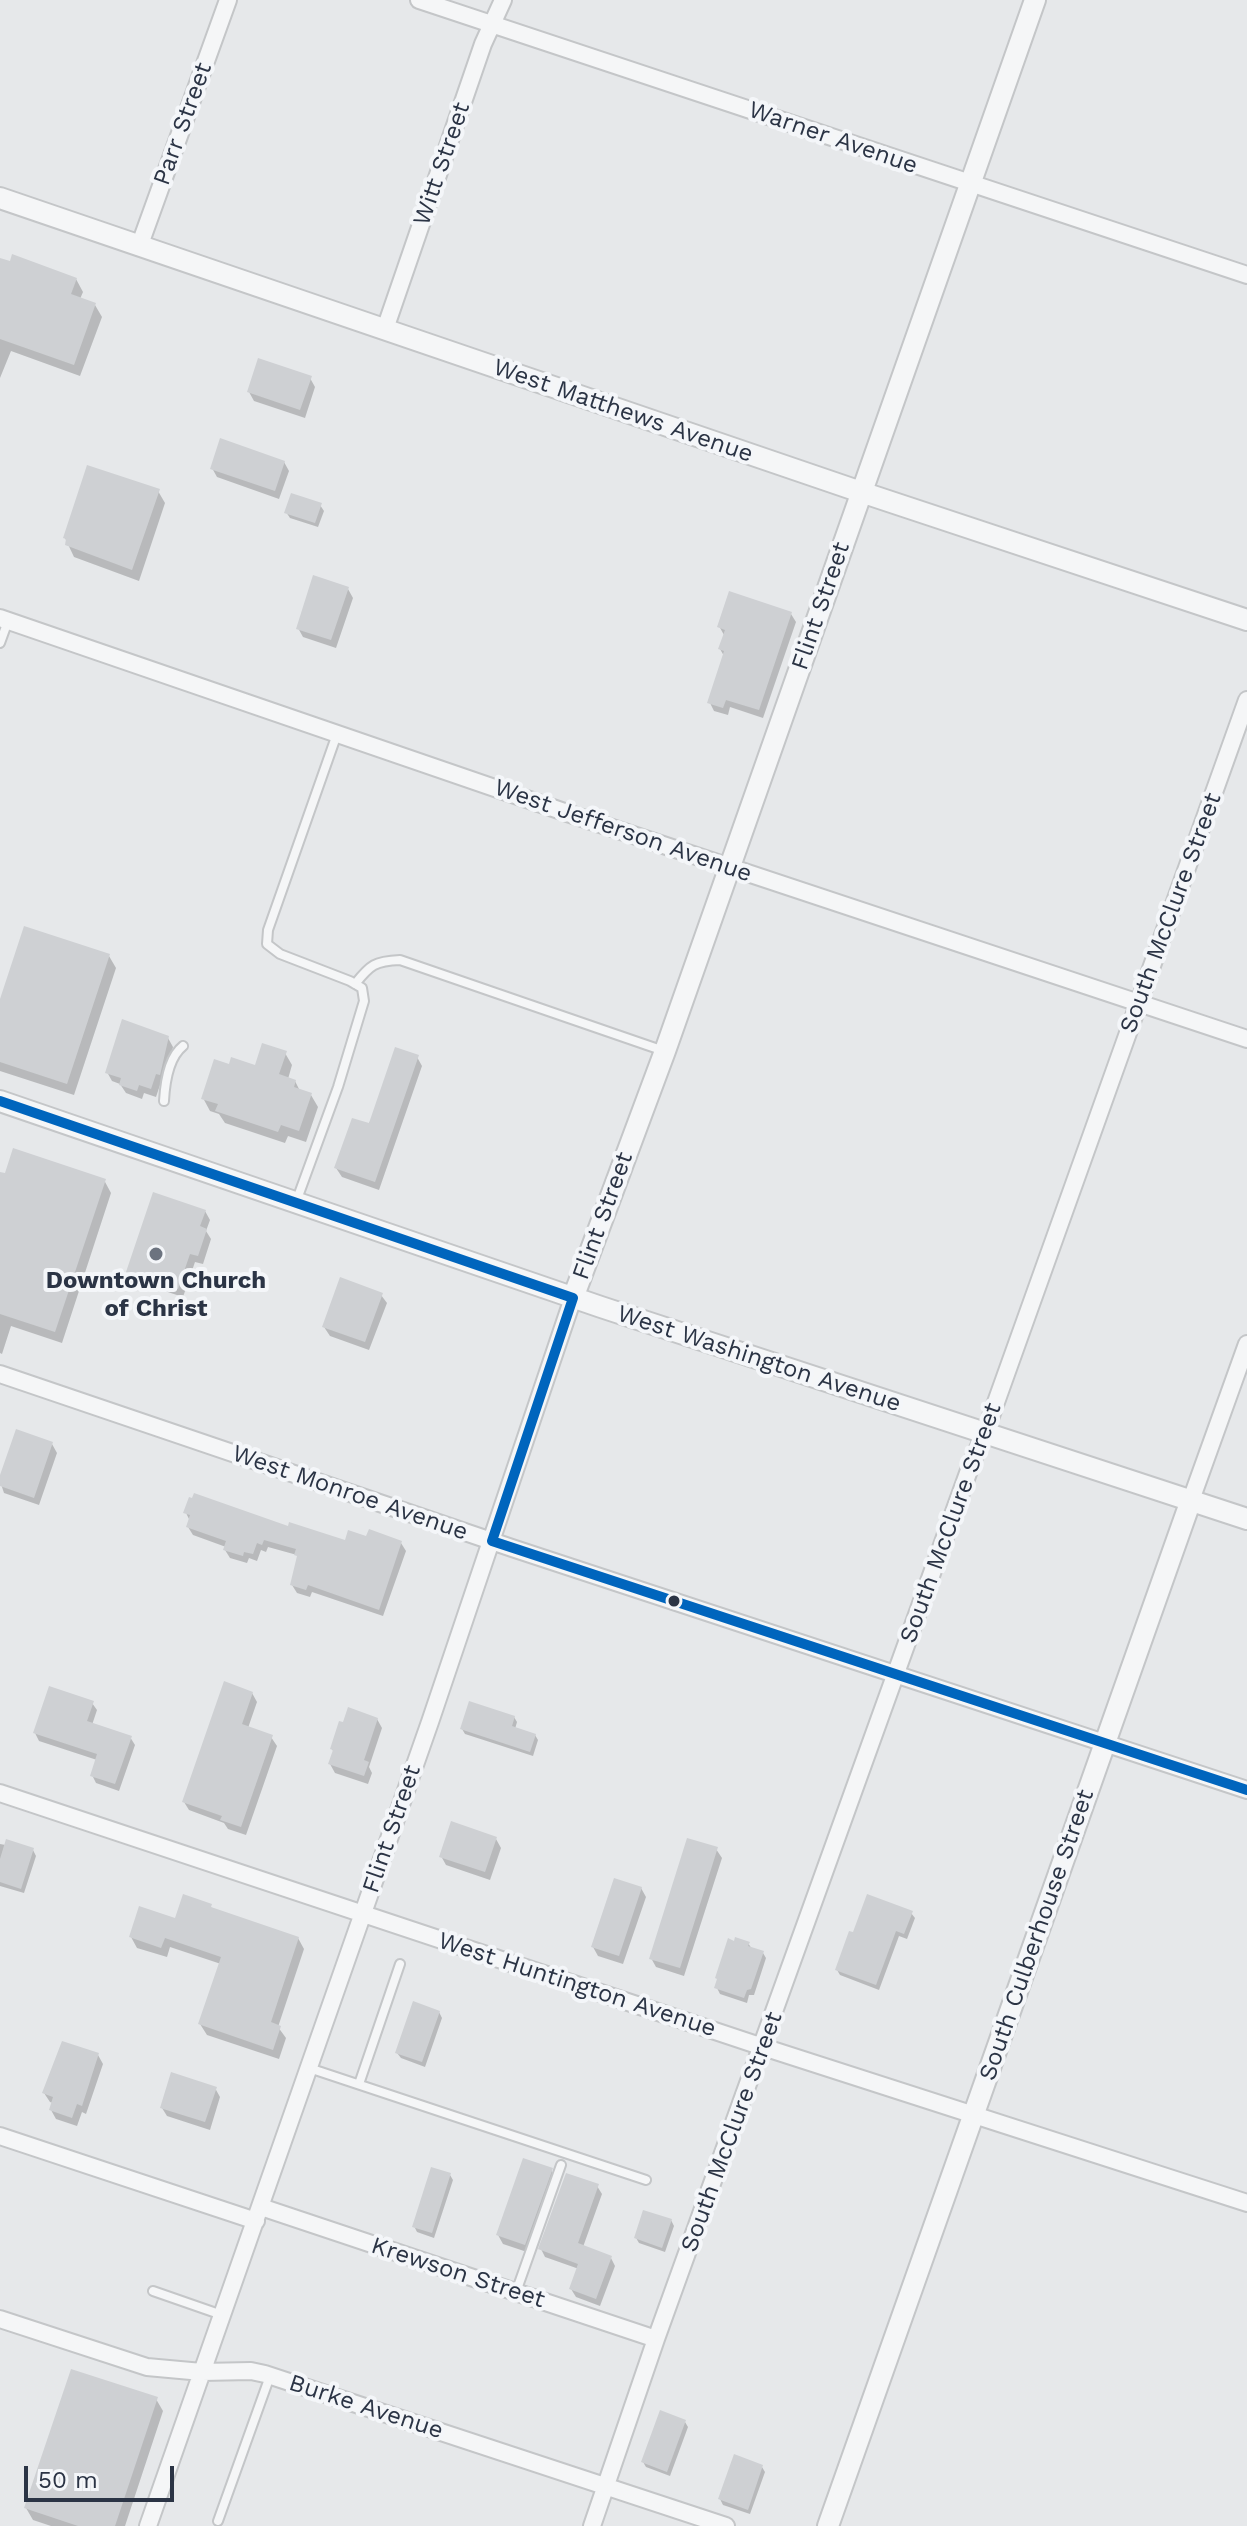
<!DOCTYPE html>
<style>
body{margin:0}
#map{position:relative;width:1247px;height:2526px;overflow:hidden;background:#e6e8ea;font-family:"Work Sans",sans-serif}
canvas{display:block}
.scale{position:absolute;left:24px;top:2466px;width:150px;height:36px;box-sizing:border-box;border:4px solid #2b3445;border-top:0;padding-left:10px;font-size:24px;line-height:28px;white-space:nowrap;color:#2b3445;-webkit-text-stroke:6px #f4f6f9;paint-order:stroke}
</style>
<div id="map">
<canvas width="1247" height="2526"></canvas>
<div class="scale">50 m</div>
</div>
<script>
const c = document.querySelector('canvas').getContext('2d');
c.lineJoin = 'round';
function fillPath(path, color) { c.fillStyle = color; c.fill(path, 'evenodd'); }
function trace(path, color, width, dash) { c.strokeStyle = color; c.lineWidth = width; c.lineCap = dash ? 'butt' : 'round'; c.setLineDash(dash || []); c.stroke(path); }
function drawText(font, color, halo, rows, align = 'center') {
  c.font = font + ' "Work Sans",sans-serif'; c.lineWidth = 8; c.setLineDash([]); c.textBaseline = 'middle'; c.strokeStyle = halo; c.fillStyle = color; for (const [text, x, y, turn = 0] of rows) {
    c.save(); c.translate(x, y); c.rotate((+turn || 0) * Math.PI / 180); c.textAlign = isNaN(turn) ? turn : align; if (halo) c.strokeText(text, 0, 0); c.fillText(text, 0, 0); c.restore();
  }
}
const shadow = new Path2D(`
 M0 260 76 279 83 292 80 299 95 305 102 317 80 376 11 351 0 378Z
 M310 378 315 387 305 418 254 401 249 392Z
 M284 462 289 471 279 499 217 477 212 468Z
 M158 491 165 503 139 581 74 557 65 538Z
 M320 505 324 511 318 527 290 518 286 512Z
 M348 589 353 598 336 648 303 637 298 628Z
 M791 614 796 622 763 718 730 707 728 715 714 711 710 703 724 656 720 649 724 635 719 626Z
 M109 956 116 968 74 1095 0 1071V1006Z
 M168 1038 173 1047 165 1083 161 1082 156 1097 144 1093 142 1099 126 1093 120 1084 112 1081 107 1072Z
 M285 1053 292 1065 288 1079 295 1081 300 1091 311 1095 318 1107 306 1142 288 1136 285 1143 225 1123 219 1114 210 1111 203 1098 230 1067H256Z
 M417 1057 422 1066 379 1190 342 1177 336 1168Z
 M0 1174 104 1180 111 1193 62 1343 11 1326 2 1354 0 1353Z
 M205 1211 210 1220 206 1231 211 1239 203 1264 195 1262 183 1297 134 1281 129 1272Z
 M381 1295 387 1303 369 1350 330 1336 324 1327Z
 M52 1444 57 1453 39 1505 4 1493 0 1481Z
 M186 1513 289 1529 346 1542 368 1539 401 1543 406 1551 383 1616 312 1592 310 1597 297 1593 292 1585 298 1558 297 1555 268 1547 266 1552 261 1550 257 1561 249 1558 247 1563 230 1558 225 1550 226 1547 193 1535 188 1527 190 1521Z
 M252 1693 257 1702 248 1728 271 1737 277 1746 246 1835 228 1829 224 1823 189 1810 184 1802Z
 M92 1703 97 1710 92 1725 130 1737 135 1745 119 1791 96 1783 92 1775 97 1760 39 1741 35 1733Z
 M514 1717 517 1722 515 1729 535 1735 538 1740 533 1756 465 1734 462 1729Z
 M377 1719 382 1728 369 1767 372 1773 368 1784 335 1773 330 1764 334 1753 332 1749Z
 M496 1839 501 1848 490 1880 446 1865 441 1856Z
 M0 1844 33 1850 36 1856 24 1893 0 1886Z
 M716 1849 722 1858 684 1976 656 1967 651 1958Z
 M641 1888 646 1897 623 1964 598 1956 593 1947Z
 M210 1906 213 1910 298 1938 304 1949 278 2027 286 2038 279 2059 207 2035 200 2024 221 1964 170 1947 167 1957 137 1948 131 1937Z
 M911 1913 915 1918 907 1939 899 1936 879 1990 840 1975 837 1970Z
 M748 1943 752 1949 763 1953 766 1958 754 1995H749L747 2003 720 1994 717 1988Z
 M439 2012 442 2018 425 2067 401 2058 397 2053Z
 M98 2055 103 2064 86 2114 82 2112 77 2126 56 2119 51 2110 53 2103 50 2102 44 2093Z
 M215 2088 220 2097 210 2130 167 2116 162 2108Z
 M551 2170 556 2179 530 2253 503 2244 498 2235Z
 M450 2175 453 2180 434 2238 417 2232 414 2226Z
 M597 2186 602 2194 583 2247 611 2258 615 2266 600 2306 576 2297 571 2289 579 2269 545 2257 541 2249Z
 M671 2220 674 2226 665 2252 639 2243 636 2238Z
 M156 2399 163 2411 125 2526H51L33 2520 26 2508Z
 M685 2422 688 2427 670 2476 646 2467 643 2462Z
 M762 2467 765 2472 750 2514 723 2505 720 2499Z`);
const building = new Path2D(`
 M12 254 77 278 71 294 96 303 74 365 0 339V258L10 261Z
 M258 358 312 376 300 410 247 392Z
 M220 438 285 461 275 491 210 469Z
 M87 465 160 489 132 570 65 545 66 539 63 538Z
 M291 493 322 503 315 523 284 513Z
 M313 575 349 587 331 640 296 629Z
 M729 591 792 612 759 710 726 700 723 708 707 703 724 651 718 649 725 630 717 627Z
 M24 926 110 954 67 1084 0 1062V999Z
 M122 1019 169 1036 160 1075 156 1074 151 1089 139 1085 137 1091 119 1085 121 1078 105 1073Z
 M262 1043 287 1051 279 1074 296 1080 294 1087 312 1093 299 1131 281 1125 278 1132 215 1111 218 1104 201 1099 214 1059 229 1064 231 1057 255 1065Z
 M395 1047 419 1055 375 1182 334 1168 352 1118 369 1123Z
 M13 1148 106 1179 55 1332 0 1314V1172L5 1173Z
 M153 1192 206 1210 200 1226 207 1229 198 1256 190 1254 178 1289 126 1272Z
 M340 1277 383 1293 365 1342 322 1327Z
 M16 1429 53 1442 34 1498 0 1486V1475Z
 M194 1493 288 1526 289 1522 345 1540 348 1530 366 1536 369 1529 402 1541 379 1610 308 1585 306 1590 290 1585 297 1556 294 1555 296 1549 264 1540 262 1545 257 1543 253 1554 244 1552 243 1556 223 1550 226 1541 186 1527 190 1515 183 1513 189 1497 192 1498Z
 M224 1681 253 1692 242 1724 273 1735 241 1827 220 1820 222 1816 182 1802Z
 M49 1686 94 1701 87 1721 132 1736 115 1784 90 1776 97 1754 33 1733Z
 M469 1701 515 1716 512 1726 536 1734 530 1752 460 1729Z
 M348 1707 378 1718 364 1760 369 1762 364 1776 328 1764 333 1750 330 1749 339 1721 343 1722Z
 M451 1821 497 1837 485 1872 439 1857Z
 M687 1838 718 1847 680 1968 649 1959Z
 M6 1839 34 1848 21 1889 0 1882V1859Z
 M614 1878 642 1887 619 1956 591 1947Z
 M183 1894 212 1904 211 1907 299 1937 271 2022 281 2026 273 2050 198 2024 221 1957 165 1938 161 1948 129 1937 139 1906 175 1918Z
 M867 1894 913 1911 904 1934 896 1931 876 1985 835 1970 849 1931 853 1932Z
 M735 1937 750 1942 748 1946 764 1951 751 1989 747 1990 744 1998 714 1988 717 1979 715 1978 728 1938 734 1941Z
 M413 2001 440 2011 422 2062 395 2053Z
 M62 2041 99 2053 82 2106 77 2104 72 2118 49 2110 53 2097 42 2093Z
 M171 2072 217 2087 205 2122 160 2108Z
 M523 2158 553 2168 525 2245 496 2235Z
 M431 2167 451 2173 432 2233 412 2227Z
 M566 2173 599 2184 578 2243 612 2256 596 2299 569 2289 578 2264 538 2249Z
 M643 2210 672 2219 662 2248 634 2238Z
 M71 2369 158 2397 115 2526H78L24 2508Z
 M660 2410 686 2420 667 2472 641 2462Z
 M734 2454 763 2465 748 2510 718 2499Z`);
const service = new Path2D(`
 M0 643 8 621
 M355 984C370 965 375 961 400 960L664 1051
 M164 1101C165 1083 168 1058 183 1046
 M296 1202 338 1087 364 1001 362 988 350 981 280 954 267 944 268 930 337 734
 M309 2068 646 2180
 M359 2084 400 1964
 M153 2291 222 2315
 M516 2292 561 2165
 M218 2521 270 2376`);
const minor = new Path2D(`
 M419 0 1247 275
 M139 247 228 0
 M385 329 483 44 503 0
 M0 618 579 817 1247 1039
 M0 1374 512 1548 1247 1790
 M1191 1500 1247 1344
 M0 1793 763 2047 1247 2203
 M0 2136 256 2221
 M261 2207 656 2339
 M0 2319 147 2367 202 2372 251 2371 265 2374 726 2526
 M148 2526 430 1722 573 1298
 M592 2526 656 2339 972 1462 985 1433 1247 700`);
const tertiary = new Path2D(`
 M0 198 861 492 1247 620
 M0 1101 601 1307 1247 1519
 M573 1298 665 1051 1035 0
 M828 2526 1191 1500`);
const bus1 = new Path2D(`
 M0 1101 573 1298 492 1541 1247 1790`);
const markers = [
 [156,1254,8,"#6c737f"],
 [674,1601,7,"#2b3445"]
];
const streetNames = [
 ["Parr Street",183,124,-70],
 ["Warner Avenue",833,138,19],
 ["Witt Street",442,164,-71],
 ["West Matthews Avenue",623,411,19],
 ["Flint Street",821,606,-71],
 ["West Jefferson Avenue",623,831,19],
 ["South McClure Street",1171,913,-70],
 ["Flint Street",603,1216,-70],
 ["West Washington Avenue",759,1359,18],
 ["West Monroe Avenue",350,1493,19],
 ["South McClure Street",951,1523,-70],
 ["Flint Street",392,1829,-71],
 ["South Culberhouse Street",1037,1935,-71],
 ["West Huntington Avenue",577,1985,18],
 ["South McClure Street",732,2132,-70],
 ["Krewson Street",458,2273,18],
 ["Burke Avenue",366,2407,18]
];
const poiNames = [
 ["Downtown Church",156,1281],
 ["of Christ",156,1309]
];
fillPath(shadow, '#0003');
fillPath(building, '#ced0d3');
trace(service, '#c4c6c8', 12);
trace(minor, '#c4c6c8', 20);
trace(tertiary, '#c4c6c8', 24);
trace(service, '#f5f6f7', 8);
trace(minor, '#f5f6f7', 16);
trace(tertiary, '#f5f6f7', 20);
trace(bus1, '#0065bd', 10);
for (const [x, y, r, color] of markers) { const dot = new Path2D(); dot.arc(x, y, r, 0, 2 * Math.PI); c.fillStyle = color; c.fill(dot); trace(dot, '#f4f6f9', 3); }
drawText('24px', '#2b3445', '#f4f6f9', streetNames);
drawText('bold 24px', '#2b3445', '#f4f6f9', poiNames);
</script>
